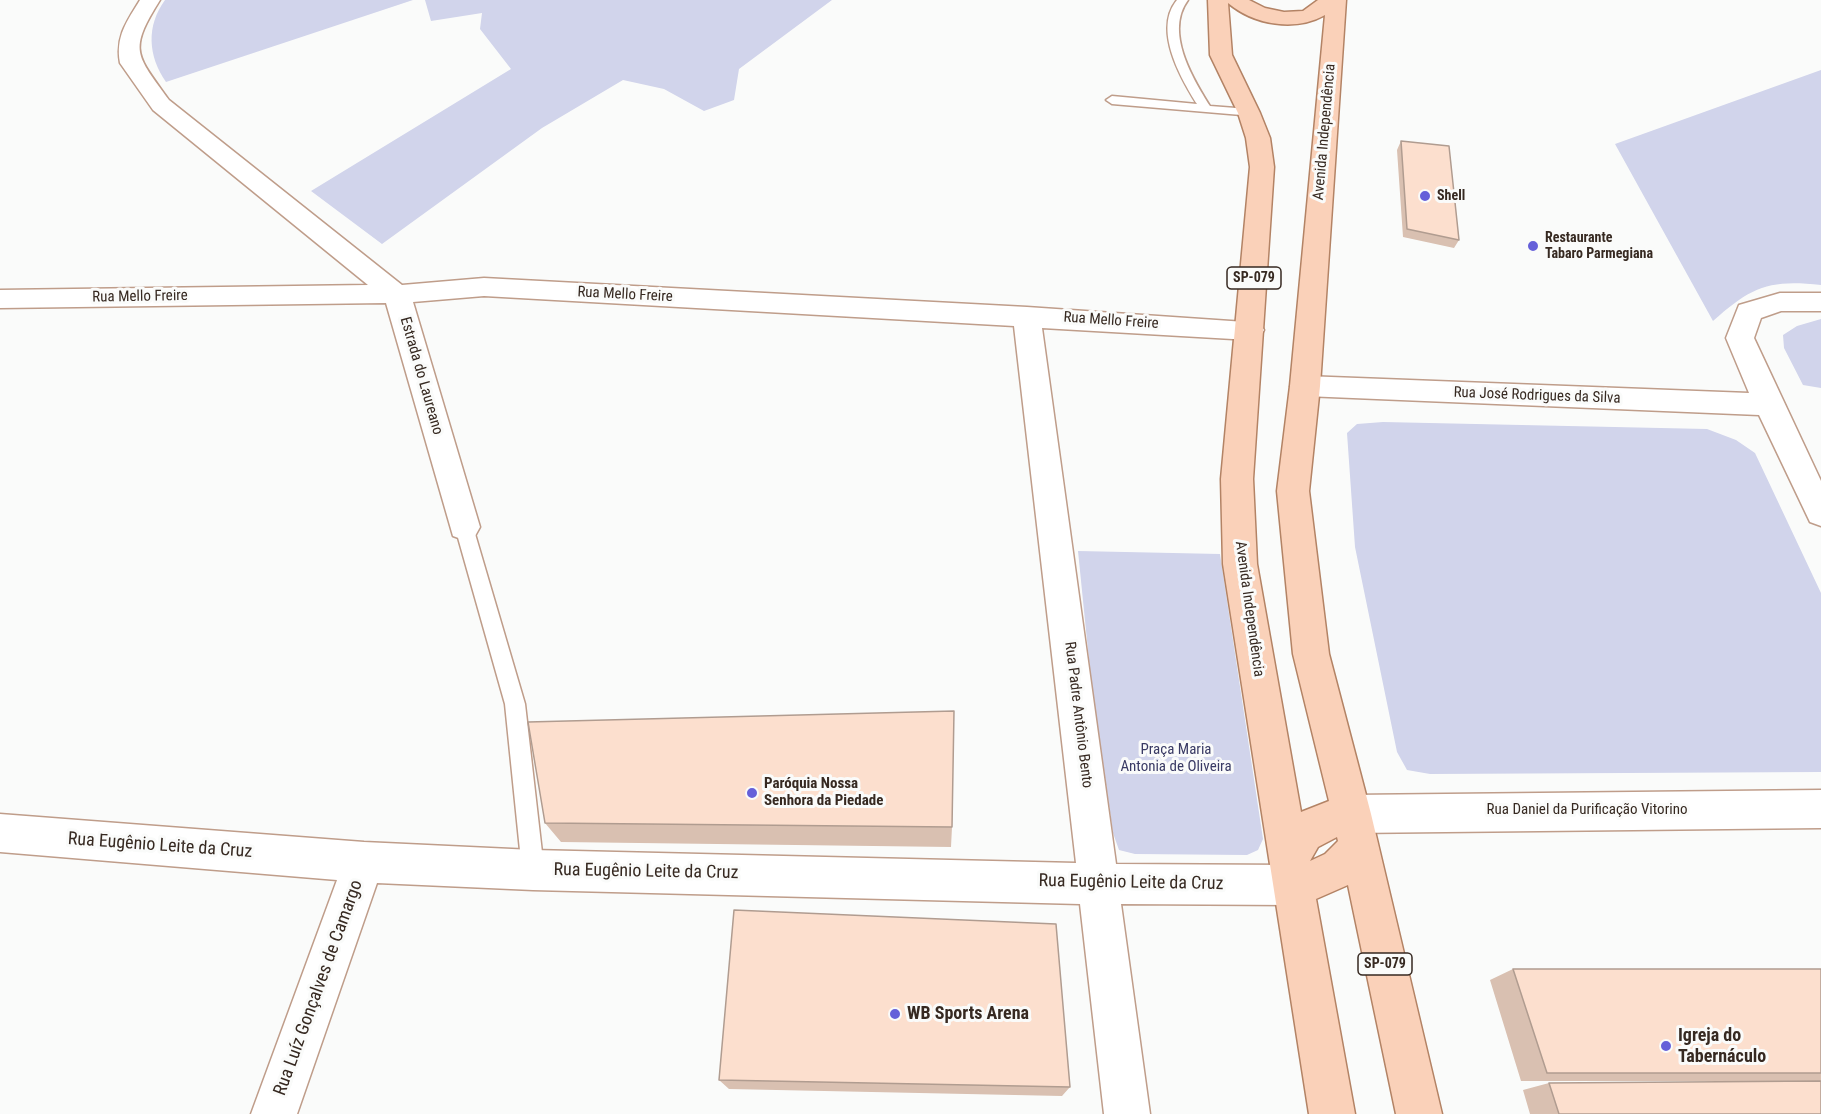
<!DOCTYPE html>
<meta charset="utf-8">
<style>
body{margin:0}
canvas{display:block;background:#fafbfa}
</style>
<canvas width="1821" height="1114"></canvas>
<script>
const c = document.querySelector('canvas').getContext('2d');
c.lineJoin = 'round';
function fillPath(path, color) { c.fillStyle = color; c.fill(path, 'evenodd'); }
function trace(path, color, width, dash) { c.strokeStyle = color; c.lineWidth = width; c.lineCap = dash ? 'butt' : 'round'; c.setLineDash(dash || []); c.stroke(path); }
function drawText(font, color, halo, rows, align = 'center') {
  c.font = font + ' "Roboto Condensed",sans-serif'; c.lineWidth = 6; c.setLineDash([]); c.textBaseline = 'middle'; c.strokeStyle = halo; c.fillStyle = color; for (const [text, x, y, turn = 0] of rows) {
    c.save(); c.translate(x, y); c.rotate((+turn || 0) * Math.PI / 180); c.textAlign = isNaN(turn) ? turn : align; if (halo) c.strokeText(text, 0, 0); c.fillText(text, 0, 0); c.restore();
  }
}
const green = new Path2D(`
 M165 0H413L166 82C148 56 146 26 165 0Z
 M425 0H832L739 69 734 100 704 111 664 89 623 80 542 128 382 244 311 191 511 69 480 29 482 13 431 21Z
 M1821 70V285C1769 279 1751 287 1713 321L1615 144Z
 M1821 319V388L1803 385 1784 348 1783 335 1797 326Z
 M1383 422 1707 429 1736 440 1755 453 1821 593V772L1430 774 1407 770 1397 752 1355 547 1347 433 1357 424Z
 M1078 551 1220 554 1263 839 1258 850 1247 855 1135 854 1119 850 1113 833 1091 680Z`);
const lane = new Path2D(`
 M1177 0H1188C1165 31 1191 76 1210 106L1249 109 1255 113 1253 116 1112 104 1106 100 1112 96 1197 104C1180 77 1153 29 1177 0Z
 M464 520 470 522 473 527 525 704 544 870 541 878 533 881 525 878 522 870 505 704 455 527 458 522Z`);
const street = new Path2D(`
 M140 0H160C128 51 136 54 169 100L402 285 484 278 1027 307 1260 323 1264 330 1260 337 1250 340 1042 328 1116 864 1292 865 1306 871 1312 885 1306 899 1292 905 1121 904 1150 1114H1104L1080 904 533 890 377 883 297 1114H251L337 880 0 852V814L364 842 533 850 1076 863 1014 326 484 296 413 302 480 527 475 536 464 540 453 536 386 303 0 308V290L368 285 153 110 120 63C115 37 127 21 140 0Z
 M1780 293H1821V311H1781L1761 318 1754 338 1821 481V526L1810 522 1759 415 1305 396 1295 393 1290 386 1295 379 1305 376 1749 393 1726 338 1739 305Z
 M1821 790V828L1352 833 1338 827 1333 814 1338 801 1352 795Z`);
const primary = new Path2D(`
 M1208 0H1249L1265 8 1284 12 1303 11 1318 0H1346L1320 386 1309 491 1329 654 1371 814 1442 1114H1396L1348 885 1316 899 1355 1114H1309L1223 564 1221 479 1250 167 1246 138 1238 113 1210 55ZM1228 3C1254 25 1295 32 1325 15L1290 386 1277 491 1293 654 1329 801 1301 812 1257 564 1253 479 1274 167 1270 138 1260 113 1232 55ZM1337 837 1338 841 1325 854 1310 861 1318 847Z`);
const wall = new Path2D(`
 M1401 141 1459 240 1454 248 1403 237 1397 150Z
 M545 823 952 827 951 847 561 842Z
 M1513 969H1821V1081H1521L1490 980Z
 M719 1080 1070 1087 1062 1096 729 1089Z
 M1549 1083 1821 1114H1530L1523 1090Z`);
const building = new Path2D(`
 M1401 141 1449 146 1459 240 1407 229Z
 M954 711 952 827 545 823 528 722Z
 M734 910 1056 924 1070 1087 719 1080Z
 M1513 969H1821V1073H1547Z
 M1821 1081V1114H1559L1549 1083Z`);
const markers = [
 [1425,196,6,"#6560d9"],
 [1533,246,6,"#6560d9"],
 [752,793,6,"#6560d9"],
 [895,1014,6,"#6560d9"],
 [1666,1046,6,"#6560d9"]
];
const farPoinames = [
 ["Shell",1437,196],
 ["Restaurante",1545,238],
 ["Tabaro Parmegiana",1545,254]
];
const shields = [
 [1254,278,54],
 [1385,964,54]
];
const shieldNames = [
 ["SP-079",1254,278],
 ["SP-079",1385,964]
];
const streetNames = [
 ["Avenida Independência",1325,132,-85],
 ["Rua Mello Freire",625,295,3],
 ["Rua Mello Freire",140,297,-1],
 ["Rua Mello Freire",1111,321,4],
 ["Estrada do Laureano",421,376,74],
 ["Rua José Rodrigues da Silva",1537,396,2],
 ["Avenida Independência",1249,609,82],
 ["Rua Padre Antônio Bento",1078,715,83],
 ["Rua Daniel da Purificação Vitorino",1587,810]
];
const parkNames = [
 ["Praça Maria",1176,750],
 ["Antonia de Oliveira",1176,767]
];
const poiNames = [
 ["Paróquia Nossa",764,784],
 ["Senhora da Piedade",764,801]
];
const nearStreetnames = [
 ["Rua Eugênio Leite da Cruz",160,846,4],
 ["Rua Eugênio Leite da Cruz",646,872,1],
 ["Rua Eugênio Leite da Cruz",1131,883,1],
 ["Rua Luíz Gonçalves de Camargo",319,988,-70]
];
const nearPoinames = [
 ["WB Sports Arena",907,1014],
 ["Igreja do",1678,1036],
 ["Tabernáculo",1678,1057]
];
fillPath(green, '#d1d4eb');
trace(lane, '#bf9d8a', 3);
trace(street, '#bf9d8a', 3);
trace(primary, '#b38365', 3);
fillPath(lane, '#fff');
fillPath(street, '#fff');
fillPath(primary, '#fad1b9');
fillPath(wall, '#d9c0b1');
fillPath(building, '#fcdfce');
trace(building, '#b09c90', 1.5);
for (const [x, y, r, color] of markers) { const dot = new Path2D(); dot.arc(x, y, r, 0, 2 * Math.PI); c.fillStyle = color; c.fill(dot); trace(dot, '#fafbfa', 2); }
drawText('bold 14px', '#362921', '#fafbfa', farPoinames, 'left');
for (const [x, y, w] of shields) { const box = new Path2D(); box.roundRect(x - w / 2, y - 11, w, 22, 4.5); c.fillStyle = '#fafbfa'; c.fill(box); trace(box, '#362921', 1.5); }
drawText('bold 14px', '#362921', null, shieldNames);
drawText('15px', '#362921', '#fafbfa', streetNames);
drawText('15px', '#393a64', '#fafbfa', parkNames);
drawText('bold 15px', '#362921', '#fafbfa', poiNames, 'left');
drawText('18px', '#362921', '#fafbfa', nearStreetnames);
drawText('bold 18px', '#362921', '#fafbfa', nearPoinames, 'left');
</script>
